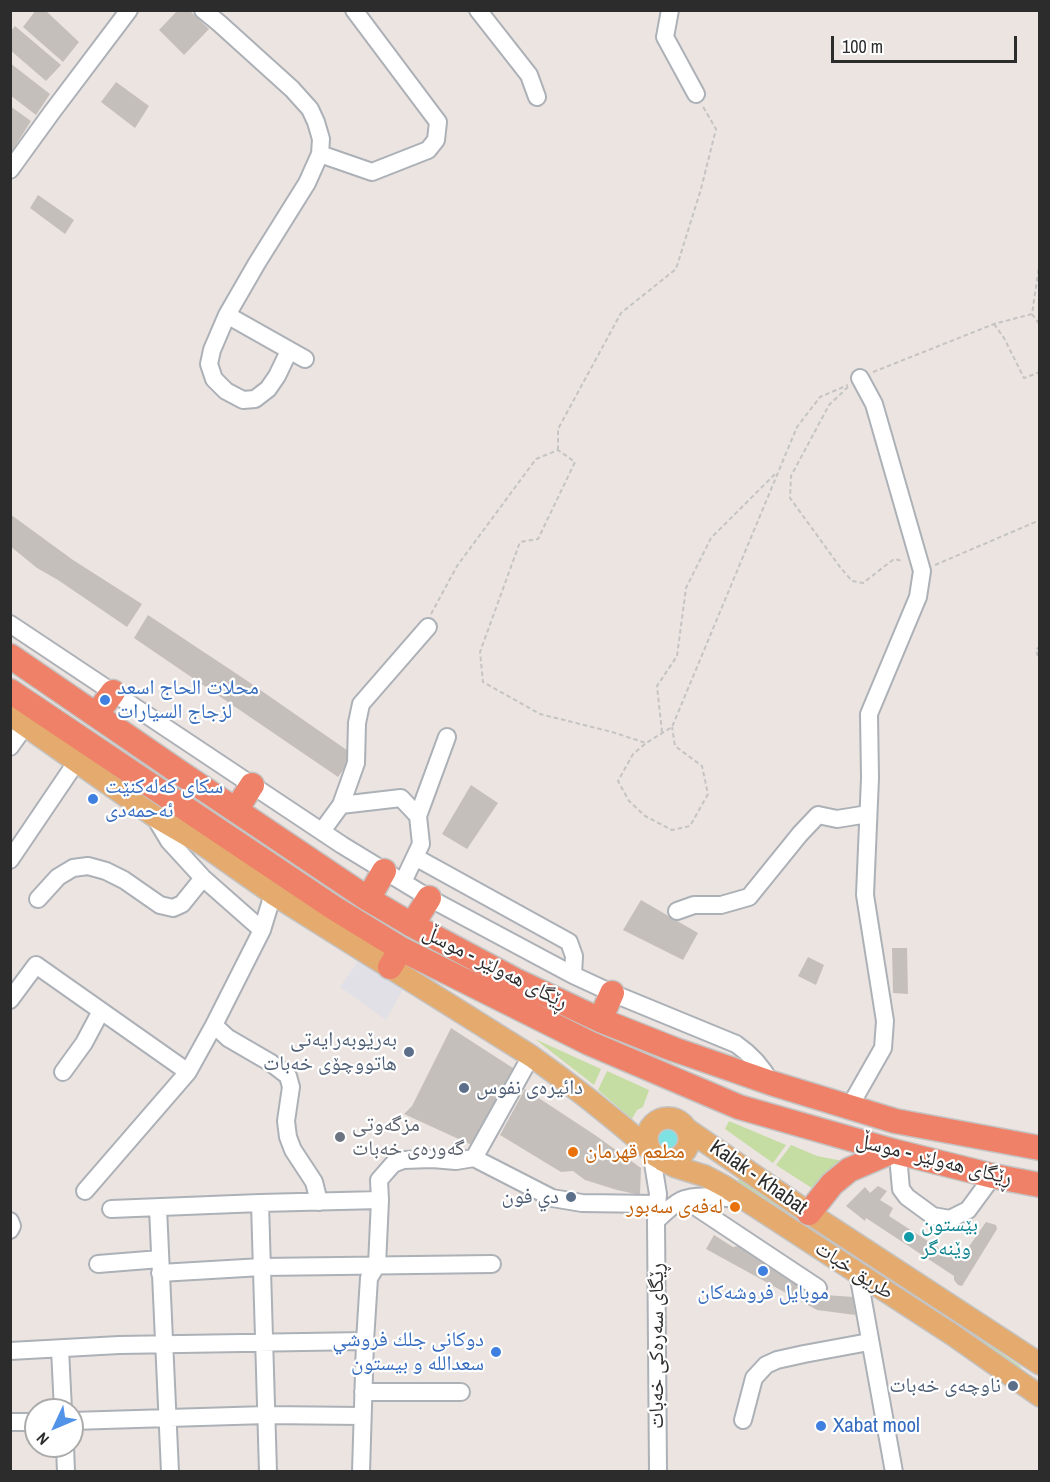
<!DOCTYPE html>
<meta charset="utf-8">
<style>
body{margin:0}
#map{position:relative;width:1050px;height:1482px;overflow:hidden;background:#ece4e0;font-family:"Archivo Narrow",sans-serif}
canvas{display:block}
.frame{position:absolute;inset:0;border:12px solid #2c2c2c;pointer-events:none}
.north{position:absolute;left:24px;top:1398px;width:60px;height:60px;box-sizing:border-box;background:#fff;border:2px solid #ababab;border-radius:50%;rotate:226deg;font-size:16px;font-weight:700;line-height:24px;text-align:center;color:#2c2c2c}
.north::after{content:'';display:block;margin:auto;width:21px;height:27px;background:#5093e9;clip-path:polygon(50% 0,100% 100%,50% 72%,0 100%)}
.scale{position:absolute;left:831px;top:36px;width:186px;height:27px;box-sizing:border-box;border:3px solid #2c2c2c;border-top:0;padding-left:8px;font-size:18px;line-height:21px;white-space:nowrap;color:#2c2c2c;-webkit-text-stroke:4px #fff;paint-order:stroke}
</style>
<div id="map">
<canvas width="1050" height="1482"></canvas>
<div class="frame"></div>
<div class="north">N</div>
<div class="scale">100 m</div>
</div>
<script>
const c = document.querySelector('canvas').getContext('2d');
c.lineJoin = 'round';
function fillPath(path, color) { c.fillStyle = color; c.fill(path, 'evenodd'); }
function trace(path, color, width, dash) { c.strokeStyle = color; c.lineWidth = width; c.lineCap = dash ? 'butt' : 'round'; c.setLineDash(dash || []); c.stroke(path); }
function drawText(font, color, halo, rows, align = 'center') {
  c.font = font + ' "Archivo Narrow","Noto Naskh Arabic",sans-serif'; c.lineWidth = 4.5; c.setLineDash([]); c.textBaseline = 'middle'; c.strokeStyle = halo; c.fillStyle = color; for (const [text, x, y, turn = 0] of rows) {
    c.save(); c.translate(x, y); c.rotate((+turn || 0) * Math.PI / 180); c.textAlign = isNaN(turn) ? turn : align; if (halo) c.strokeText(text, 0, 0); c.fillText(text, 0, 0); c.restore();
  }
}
const industrial = new Path2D(`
 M359 960 405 986 386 1020 340 987Z`);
const green = new Path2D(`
 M535 1039 601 1069 594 1085Z
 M607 1071 649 1090 643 1107 637 1110 632 1119 598 1090Z
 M729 1121 786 1145 773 1163 725 1129Z
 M791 1145 817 1156 848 1162 815 1190 776 1165Z
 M741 1175 1020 1366 1021 1368V1371L1016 1370 737 1182Z`);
const water = new Path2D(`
 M666 1123C668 1123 673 1123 676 1124 690 1129 687 1150 673 1153 668 1155 664 1153 659 1152L652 1143 657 1128Z`);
const building = new Path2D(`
 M36 10H45L79 42 63 62 23 27Z
 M178 10H189L209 29 184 55 159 30Z
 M15 26 61 65 46 81 10 50V32Z
 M10 63 50 94 36 115 10 95Z
 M116 82 149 106 135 128 101 102Z
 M10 106 31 121 12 151 10 150Z
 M38 195 74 220 65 234 30 208Z
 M10 514 73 560 142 604 127 627 58 580 37 568 10 546Z
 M148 615 243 678 354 755 338 777 134 638Z
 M471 785 498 803 467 849 442 834Z
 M641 900 698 933 683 960 623 930Z
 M892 948H907L908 994 893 993Z
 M808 957 824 965 816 985 798 976Z
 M451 1028 516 1070 476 1147 404 1114 412 1106Z
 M525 1089 595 1135 641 1168 640 1195 617 1190 585 1180 573 1171 561 1172 500 1135Z
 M878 1186 887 1191 880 1200 893 1208 889 1216 959 1261 986 1222 996 1225 997 1229 962 1286 958 1285 954 1280V1276L866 1218 865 1221 846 1206 865 1187 870 1193Z
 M714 1235 733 1247 739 1246 825 1295 854 1297 855 1315 817 1310 706 1249Z`);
const path = new Path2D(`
 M1032 314 1040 325
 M994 324 1004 338 1024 378 1040 372
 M873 372 994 324 1032 314 1040 260
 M848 387 829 405 791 476 790 498 840 567 852 581 863 583 894 559 903 561
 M558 450V429L621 313 676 269 701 189 716 129 702 105
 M935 565 1040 520
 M431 614 457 566 536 459 558 450 575 462 538 539 520 542 480 652 483 682 540 714 612 732 646 743 672 727 797 427 820 397 848 385
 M1040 646 1036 650 1040 664
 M662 732 657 686 677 656 686 588 711 538 777 472
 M645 744 633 754 618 781 629 801 645 816 672 830 690 826 708 794 702 766 675 746 672 727`);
const minor = new Path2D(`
 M203 10 219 23 292 89 310 109 316 122 321 139 320 154 307 183 257 263 227 315 212 350 209 364 214 379 226 391 243 400 255 399 268 389 277 376 289 351
 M478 10 529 75 537 97
 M670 10 665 37 696 94
 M320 154 372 172 428 150 436 140 438 122 354 10
 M10 170 52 112 129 10
 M227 315 305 359
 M10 624 342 845 429 898 573 975 612 993 736 1044C752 1055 762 1066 771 1083
 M10 747 25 726
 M341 805 356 763 357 723 361 704 428 627
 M154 816 169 841 203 878 262 930
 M418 816 447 737
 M322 831 341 805 401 798 418 816 421 844 403 882
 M415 857 569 942 574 956 573 975
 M10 860 77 761
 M38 899 58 877 73 868 88 866 106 871 124 880 160 905 173 908 182 904 203 878
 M677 911 694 905H721L749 897 800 834 818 815 837 819 868 814
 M10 1000 36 965 188 1072
 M214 1025 228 1038 271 1063 288 1076 291 1087 286 1121 288 1137 293 1150 314 1182 319 1202
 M63 1072 84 1043 101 1011
 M850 1106 883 1048 885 1021 865 895 870 778 869 714 918 597 922 571 874 404 860 378
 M651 1151 658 1194 656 1221 658 1472
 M902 1153 899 1167 901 1189 907 1197 933 1216 950 1219 968 1210 993 1176
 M474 1158 552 1198 582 1203 657 1204
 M85 1191 188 1072 214 1025 262 930 273 894
 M684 1199 818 1288
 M260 1203 268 1472
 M158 1208 170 1472
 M111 1209 260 1203 380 1200
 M10 1221 12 1226 10 1230
 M656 1221C664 1213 672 1205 682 1200 698 1193 726 1198 743 1200
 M98 1264 160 1259
 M160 1273 262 1267 492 1264
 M858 1273 894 1472
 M60 1349 63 1410
 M10 1351 119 1345 365 1341
 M363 1392H461
 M743 1420 754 1378 766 1365 777 1360 804 1354 869 1342
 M72 1421 266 1415 362 1416
 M10 1422H36
 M65 1446 66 1472
 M361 1472 365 1341 369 1278 377 1265 380 1200 379 1180 393 1164 403 1160 432 1159 456 1161 474 1158 531 1056`);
const major = new Path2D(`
 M10 715 154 816 202 844 273 894 531 1056C572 1085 611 1116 649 1149
 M647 1139a21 21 0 1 1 42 0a21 21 0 1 1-42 0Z
 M688 1130 809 1213 1040 1364
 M662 1160 676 1167 705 1176 724 1186 953 1335 1040 1396`);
const highway = new Path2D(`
 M10 656 179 772 368 899 412 925 515 980 600 1020 673 1049 771 1083 895 1121 1040 1148
 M10 691 334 908 401 949 589 1043 739 1107 893 1151 993 1176 1040 1185
 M96 715 113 692
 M236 810 252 785
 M368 899 384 871
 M412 925 429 898
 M390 967 401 949
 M600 1020 612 993
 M809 1213 832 1184 849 1170 893 1151`);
const markers = [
 [105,700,6,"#3f7fe0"],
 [93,799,6,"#3f7fe0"],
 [409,1052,6,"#5c6f8a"],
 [464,1088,6,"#5c6f8a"],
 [340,1137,6,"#6b7280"],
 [573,1152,6,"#e8710a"],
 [571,1197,6,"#5c6f8a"],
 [735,1207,6,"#e8710a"],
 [909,1237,6,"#0f9aa8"],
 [763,1271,6,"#3f7fe0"],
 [496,1352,6,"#3f7fe0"],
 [1013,1386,6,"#5c6f8a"],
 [821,1426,6,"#3f7fe0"]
];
const shopNames = [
 ["محلات الحاج اسعد",117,688],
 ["لزجاج السيارات",117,712],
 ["سکای کەلەکنێت",105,787],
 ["ئەحمەدی",105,811],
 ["موبایل فروشەکان",763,1293,"center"],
 ["دوكانى جلك فروشي",484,1340,"right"],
 ["سعدالله و بيستون",484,1364,"right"],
 ["Xabat mool",833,1426]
];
const streetNames = [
 ["ڕێگای هەولێر - موسڵ",495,968,27],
 ["ڕێگای هەولێر - موسڵ",934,1160,14],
 ["Kalak - Khabat",758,1178,35],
 ["طريق خبات",854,1271,33],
 ["ڕێگای سەرەکی خەبات",657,1346,-90]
];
const serviceNames = [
 ["به‌رێوبه‌رایه‌تی",397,1040],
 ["هاتووچۆی خه‌بات",397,1064],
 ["دائیرەی نفوس",476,1088,"left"],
 ["دي فون",559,1197],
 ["ناوچەی خەبات",1001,1386]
];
const worshipNames = [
 ["مزگەوتى",352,1125],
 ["گەورەى خەبات",352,1149]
];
const foodNames = [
 ["مطعم قهرمان",585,1152],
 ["لەفەی سەبور",723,1207,"right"]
];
const cultureNames = [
 ["بێستون",921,1225],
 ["وێنەگر",921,1249]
];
fillPath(industrial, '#e0e0e6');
fillPath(green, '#c5dda2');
fillPath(water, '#7ee2e3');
fillPath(building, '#c5bfbb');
trace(minor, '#acb1b7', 20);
trace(major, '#c4c4c4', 24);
trace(highway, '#c4c4c4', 27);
trace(path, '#c4c4c4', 2, [4.5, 3]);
trace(minor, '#fff', 16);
trace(major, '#e4aa6e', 21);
trace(highway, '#ef8168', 24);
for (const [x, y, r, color] of markers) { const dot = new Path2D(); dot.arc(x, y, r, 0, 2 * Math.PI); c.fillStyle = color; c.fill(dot); trace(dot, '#fff', 2); }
drawText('21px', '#366cbe', '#fff', shopNames, 'left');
drawText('21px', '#2c2c2c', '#fff', streetNames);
drawText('21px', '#4e5e75', '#fff', serviceNames, 'right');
drawText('21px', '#5b616d', '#fff', worshipNames, 'left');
drawText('21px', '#c56008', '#fff', foodNames, 'left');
drawText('21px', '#0d838f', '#fff', cultureNames, 'left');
</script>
